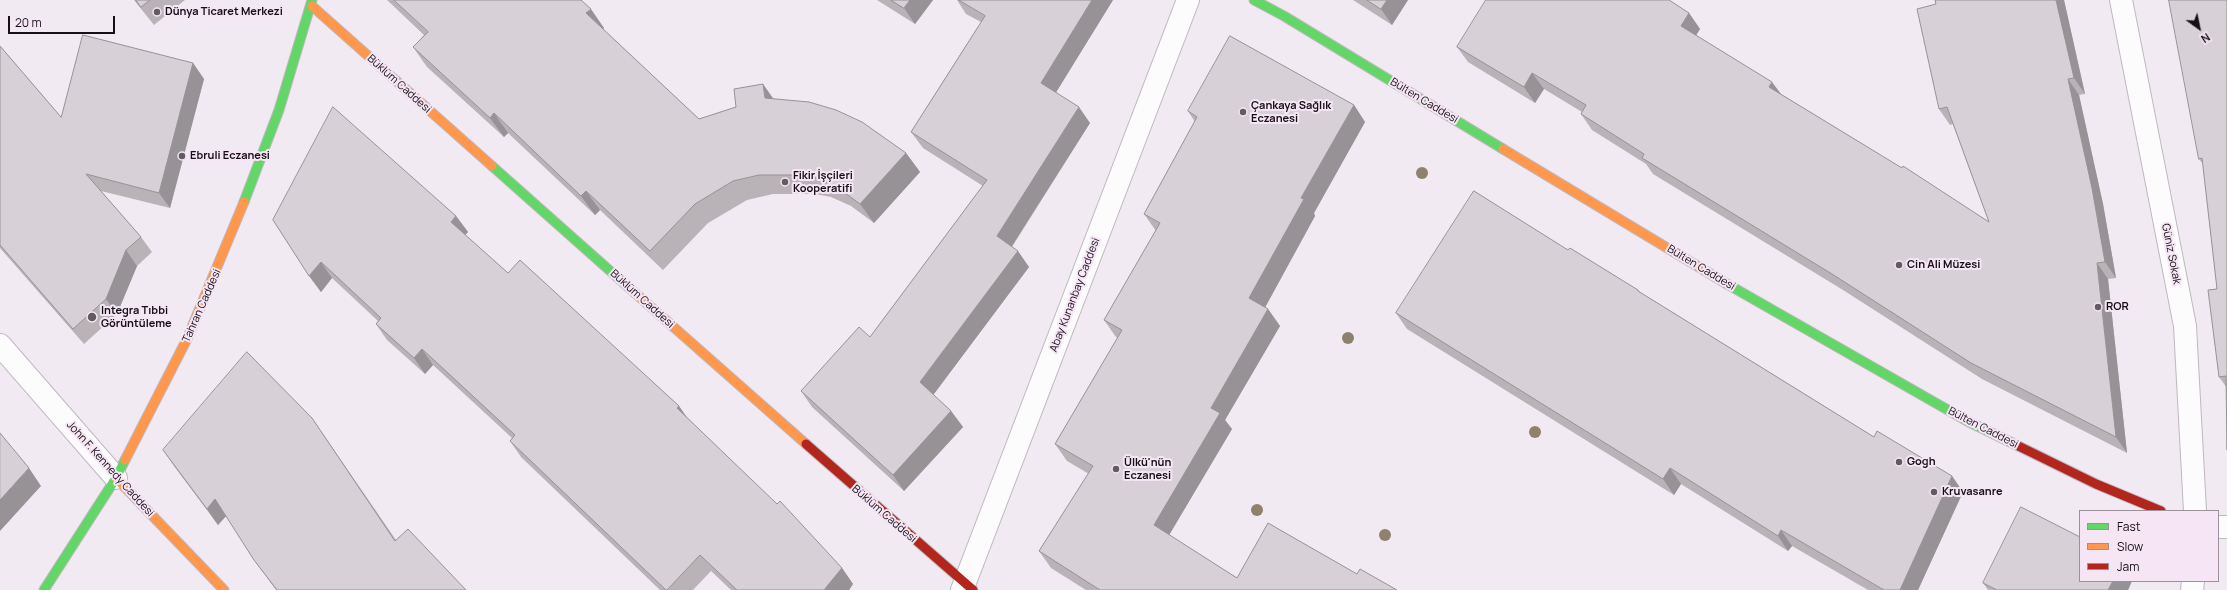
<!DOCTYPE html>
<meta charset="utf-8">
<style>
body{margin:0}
#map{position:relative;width:2227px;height:590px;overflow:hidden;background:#f2eaf2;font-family:Manrope,sans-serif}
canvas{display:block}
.legend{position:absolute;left:2079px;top:510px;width:140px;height:72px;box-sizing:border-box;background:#f6e6f5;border:1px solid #9c909b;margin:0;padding:5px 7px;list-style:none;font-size:12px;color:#151015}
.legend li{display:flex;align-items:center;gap:8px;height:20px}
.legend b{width:20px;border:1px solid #9c909b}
.north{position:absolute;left:2179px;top:8px;width:40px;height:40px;-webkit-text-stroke:3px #f6e6f5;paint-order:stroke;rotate:147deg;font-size:11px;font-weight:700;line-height:16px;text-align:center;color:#151015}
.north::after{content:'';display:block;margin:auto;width:14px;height:18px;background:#151015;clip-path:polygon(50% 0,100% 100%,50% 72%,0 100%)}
.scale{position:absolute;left:8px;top:16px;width:107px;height:18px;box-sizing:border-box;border:2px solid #151015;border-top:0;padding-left:5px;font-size:12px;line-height:14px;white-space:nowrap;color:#151015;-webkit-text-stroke:3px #f6e6f5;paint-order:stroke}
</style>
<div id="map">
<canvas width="2227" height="590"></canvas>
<ul class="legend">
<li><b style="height:5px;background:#63d668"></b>Fast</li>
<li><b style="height:5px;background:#ff974d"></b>Slow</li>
<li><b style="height:5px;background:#b3261e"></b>Jam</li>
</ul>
<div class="north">N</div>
<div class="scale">20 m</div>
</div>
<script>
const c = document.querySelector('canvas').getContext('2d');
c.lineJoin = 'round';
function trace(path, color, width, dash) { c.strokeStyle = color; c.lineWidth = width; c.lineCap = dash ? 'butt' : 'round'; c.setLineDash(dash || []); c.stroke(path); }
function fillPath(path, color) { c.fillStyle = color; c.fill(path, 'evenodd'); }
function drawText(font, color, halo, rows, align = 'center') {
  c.font = font + ' Manrope,sans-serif'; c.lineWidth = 4; c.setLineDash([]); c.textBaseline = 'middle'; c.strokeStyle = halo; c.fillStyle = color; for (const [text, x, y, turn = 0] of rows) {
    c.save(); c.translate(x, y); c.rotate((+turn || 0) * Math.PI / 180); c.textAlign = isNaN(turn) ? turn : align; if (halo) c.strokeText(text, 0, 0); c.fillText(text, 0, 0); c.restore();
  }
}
const street = new Path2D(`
 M2121 0 2185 326 2195 511
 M0 345 116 478
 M2218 527H2227
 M962 590 1188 0
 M2192 590 2193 581`);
const fast = new Path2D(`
 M1254 0 1284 16 1503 149
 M492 166 635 293
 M244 202 279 110 312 0
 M1727 284 1969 422 2000 437
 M44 590 116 478 125 460`);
const slow = new Path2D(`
 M312 6 492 166
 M1503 149 1727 284
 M635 293 806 444
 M125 460 187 339 244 202
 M116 478 224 590`);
const jam = new Path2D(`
 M2000 437 2096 484 2161 511
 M806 444 973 590`);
const trees = [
 [1422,173],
 [1348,338],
 [1535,432],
 [1257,510],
 [1385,535]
];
const wall = new Path2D(`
 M134 0H185L154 25Z
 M387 0H581L604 28 603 29 699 119 736 107 763 84 773 98 906 153 920 172 874 223 851 206 831 197 815 194H773L747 200 708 223 663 270 600 210 595 215 508 133 504 137 427 67 413 47 424 35Z
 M877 0H933L915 24Z
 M957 0H1113L1056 92 1090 123 1012 247 1029 267 933 395 951 411 963 427 904 491 812 407 801 391 870 337 983 186 923 148 911 132 981 22 966 14Z
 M1353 0H1408L1392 25Z
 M2064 0 2085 94 2079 95 2103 204 2116 278 2108 279 2127 453 1982 379 1843 290 1653 174 1646 164 1592 130 1581 114 1582 112 1544 89 1535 103 1468 62 1457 47 1689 13 1700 29 1696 35 1782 95 1989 222 1953 124 1950 125 1939 109Z
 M2227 0V388L2219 377 2217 289 2203 164 2199 159Z
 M0 46 61 117 193 63 204 79 170 208 101 191 141 237 152 252 137 266 117 314 84 344 0 248Z
 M1354 105 1365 122 1314 213 1315 216 1265 307 1268 309 1280 326 1225 420 1232 429 1169 535 1237 578 1357 574 1397 590H1086L1051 568 1039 551 1089 474 1067 461 1055 444 1118 338 1116 337 1104 320 1156 231 1144 214 1195 122 1188 111Z
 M456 216 468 232 465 235 508 273 679 406 687 418 842 568 853 584 849 590H731L711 571 693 590H660L521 457 510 441 512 438 433 365 425 374 387 340 376 324 378 321 332 278 321 292 273 220Z
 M1568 250 1638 290 1641 293 1874 437 1952 476 1963 492 1918 590H1868L1792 546 1788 551 1681 484 1674 495 1407 329 1396 313Z
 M312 418 396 540 466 590H276L254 560 226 516 218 525 174 466 163 450Z
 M2132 581 2128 590H1988L1983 583Z`);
const shadedWall = new Path2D(`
 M910 0H933L915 24 904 8Z
 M1092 0H1113L1052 99 1041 83Z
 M1387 0H1408L1392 25 1381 9Z
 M2056 0H2064L2085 94 2074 78Z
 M591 9 604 28 600 33 586 13Z
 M1689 13 1700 29 1692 42 1681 26Z
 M193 63 204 79 170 208 159 193Z
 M1532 73 1544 89 1535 103 1524 87Z
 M2068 79 2079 95 2103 204 2116 278 2105 262Z
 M1772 82 1784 98 1769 87Z
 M763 84 776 103 765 98Z
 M1354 105 1365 122 1314 213 1315 216 1261 315 1249 298 1301 198Z
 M1079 107 1090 123 1008 252 997 236Z
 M494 113 508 133 504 137 490 118Z
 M906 153 920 172 874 223 860 204Z
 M586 191 600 210 595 215 581 196Z
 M456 216 468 232 462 238 451 222Z
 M126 250 137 266 117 314 106 299Z
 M1018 251 1029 267 931 398 920 382Z
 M321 262 332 278 321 292 309 276Z
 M2097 263 2108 279 2127 453 2116 437Z
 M1268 309 1280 326 1225 420 1232 429 1165 542 1154 525 1211 408Z
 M422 349 433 365 425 374 414 358Z
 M679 406 690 422 677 408Z
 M951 411 963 427 904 491 893 475Z
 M29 468 41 486 0 531V500Z
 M1670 468 1681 484 1674 495 1663 479Z
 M1952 476 1963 492 1918 590H1900Z
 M215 499 227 515 218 525 207 509Z
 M1781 530 1792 546 1788 551 1778 536Z
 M842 568 853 584 849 590H824Z
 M2113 581H2132L2128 590H2108Z`);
const building = new Path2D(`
 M136 0H150L141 7Z
 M394 0H581L591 9 586 13 699 119 736 107 734 89 763 84 765 98 809 102 836 110 862 122 906 153 860 204 837 187 817 178 802 175H759L733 181 695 204 650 251 586 191 581 196 494 113 490 118 413 47 428 32Z
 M891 0H910L904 8Z
 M959 0H1092L1041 83 1079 107 997 236 1018 251 920 382 951 411 893 475 801 391 859 327 870 337 987 180 911 132 985 16Z
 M1367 0H1387L1381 9Z
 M1486 0H1669L1689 13 1681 26 1772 82 1769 87 1902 168 1903 166 1989 222 1947 107 1939 109 1917 9 1936 4 1935 0H2056L2074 78 2068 79 2092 188 2105 262 2097 263 2116 437 1971 363 1832 274 1642 158 1644 154 1581 114 1586 105 1532 73 1524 87 1457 47Z
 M2169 0H2227V450L2226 376 2219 377 2208 290 2217 289 2202 158 2199 159Z
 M83 35 193 63 159 193 86 174 141 237 126 250 106 299 73 329 0 245V46L61 117Z
 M1230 36 1354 105 1301 198 1304 199 1249 298 1268 309 1211 408 1220 413 1154 525 1237 578 1268 523 1357 574 1360 569 1397 590H1100L1039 551 1093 466 1055 444 1122 330 1104 320 1160 223 1144 214 1197 117 1188 111Z
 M333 107 456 216 451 222 508 273 520 260 679 406 677 408 777 504 780 501 842 568 824 590H737L700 555 667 590H666L510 441 515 435 422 349 414 358 376 324 381 318 321 262 309 276 273 220Z
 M1474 191 1568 250 1570 248 1638 290V291L1874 437 1877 431 1952 476 1900 590H1884L1781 530 1778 536 1670 468 1663 479 1396 313Z
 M247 352 312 418 395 541 408 529 466 590H277L254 560 215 499 207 509 163 450Z
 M0 433 29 468 0 500Z
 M2021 507 2080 537V581H2113L2108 590H1997L1983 583Z`);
const markers = [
 [157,12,4,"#625c62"],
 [1243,112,4,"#625c62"],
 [182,156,4,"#625c62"],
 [785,182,4,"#625c62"],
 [1899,265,4,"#625c62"],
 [2098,307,4,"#625c62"],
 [92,317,5,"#625c62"],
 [1899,462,4,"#625c62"],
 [1116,469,4,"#625c62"],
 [1934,492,4,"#625c62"]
];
const poiNames = [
 ["Dünya Ticaret Merkezi",165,12],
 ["Çankaya Sağlık",1251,106],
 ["Eczanesi",1251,119],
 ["Ebruli Eczanesi",190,156],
 ["Fikir İşçileri",793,176],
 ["Kooperatifi",793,189],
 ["Cin Ali Müzesi",1907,265],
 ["ROR",2106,307],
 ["Integra Tıbbi",101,311],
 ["Görüntüleme",101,324],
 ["Gogh",1907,462],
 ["Ülkü'nün",1124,463],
 ["Eczanesi",1124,476],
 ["Kruvasanre",1942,492]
];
const streetNames = [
 ["Büklüm Caddesi",399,84,42],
 ["Bülten Caddesi",1424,101,31],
 ["Güniz Sokak",2171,254,79],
 ["Bülten Caddesi",1701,268,31],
 ["Abay Kunanbay Caddesi",1075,295,-69],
 ["Büklüm Caddesi",642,299,42],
 ["Tahran Caddesi",202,306,-66],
 ["Bülten Caddesi",1983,428,27],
 ["John F. Kennedy Caddesi",110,469,48],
 ["Büklüm Caddesi",884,514,41]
];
trace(street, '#bfb8bf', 24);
trace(fast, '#bfb8bf', 11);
trace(slow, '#bfb8bf', 11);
trace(jam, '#bfb8bf', 11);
trace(street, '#fdfcfd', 22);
trace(fast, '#63d668', 9);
trace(slow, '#ff974d', 9);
trace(jam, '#b3261e', 9);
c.fillStyle = '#8e826d';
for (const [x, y] of trees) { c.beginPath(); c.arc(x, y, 6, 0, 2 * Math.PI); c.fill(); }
fillPath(wall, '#b9b3b8');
fillPath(shadedWall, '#969296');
fillPath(building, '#d7d0d6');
trace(building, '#969296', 1);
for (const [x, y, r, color] of markers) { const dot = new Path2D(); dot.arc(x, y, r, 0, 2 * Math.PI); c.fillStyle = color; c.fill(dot); trace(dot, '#f6e6f5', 1.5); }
drawText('bold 11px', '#151015', '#f6e6f5', poiNames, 'left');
drawText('11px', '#151015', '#f6e6f5', streetNames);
</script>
